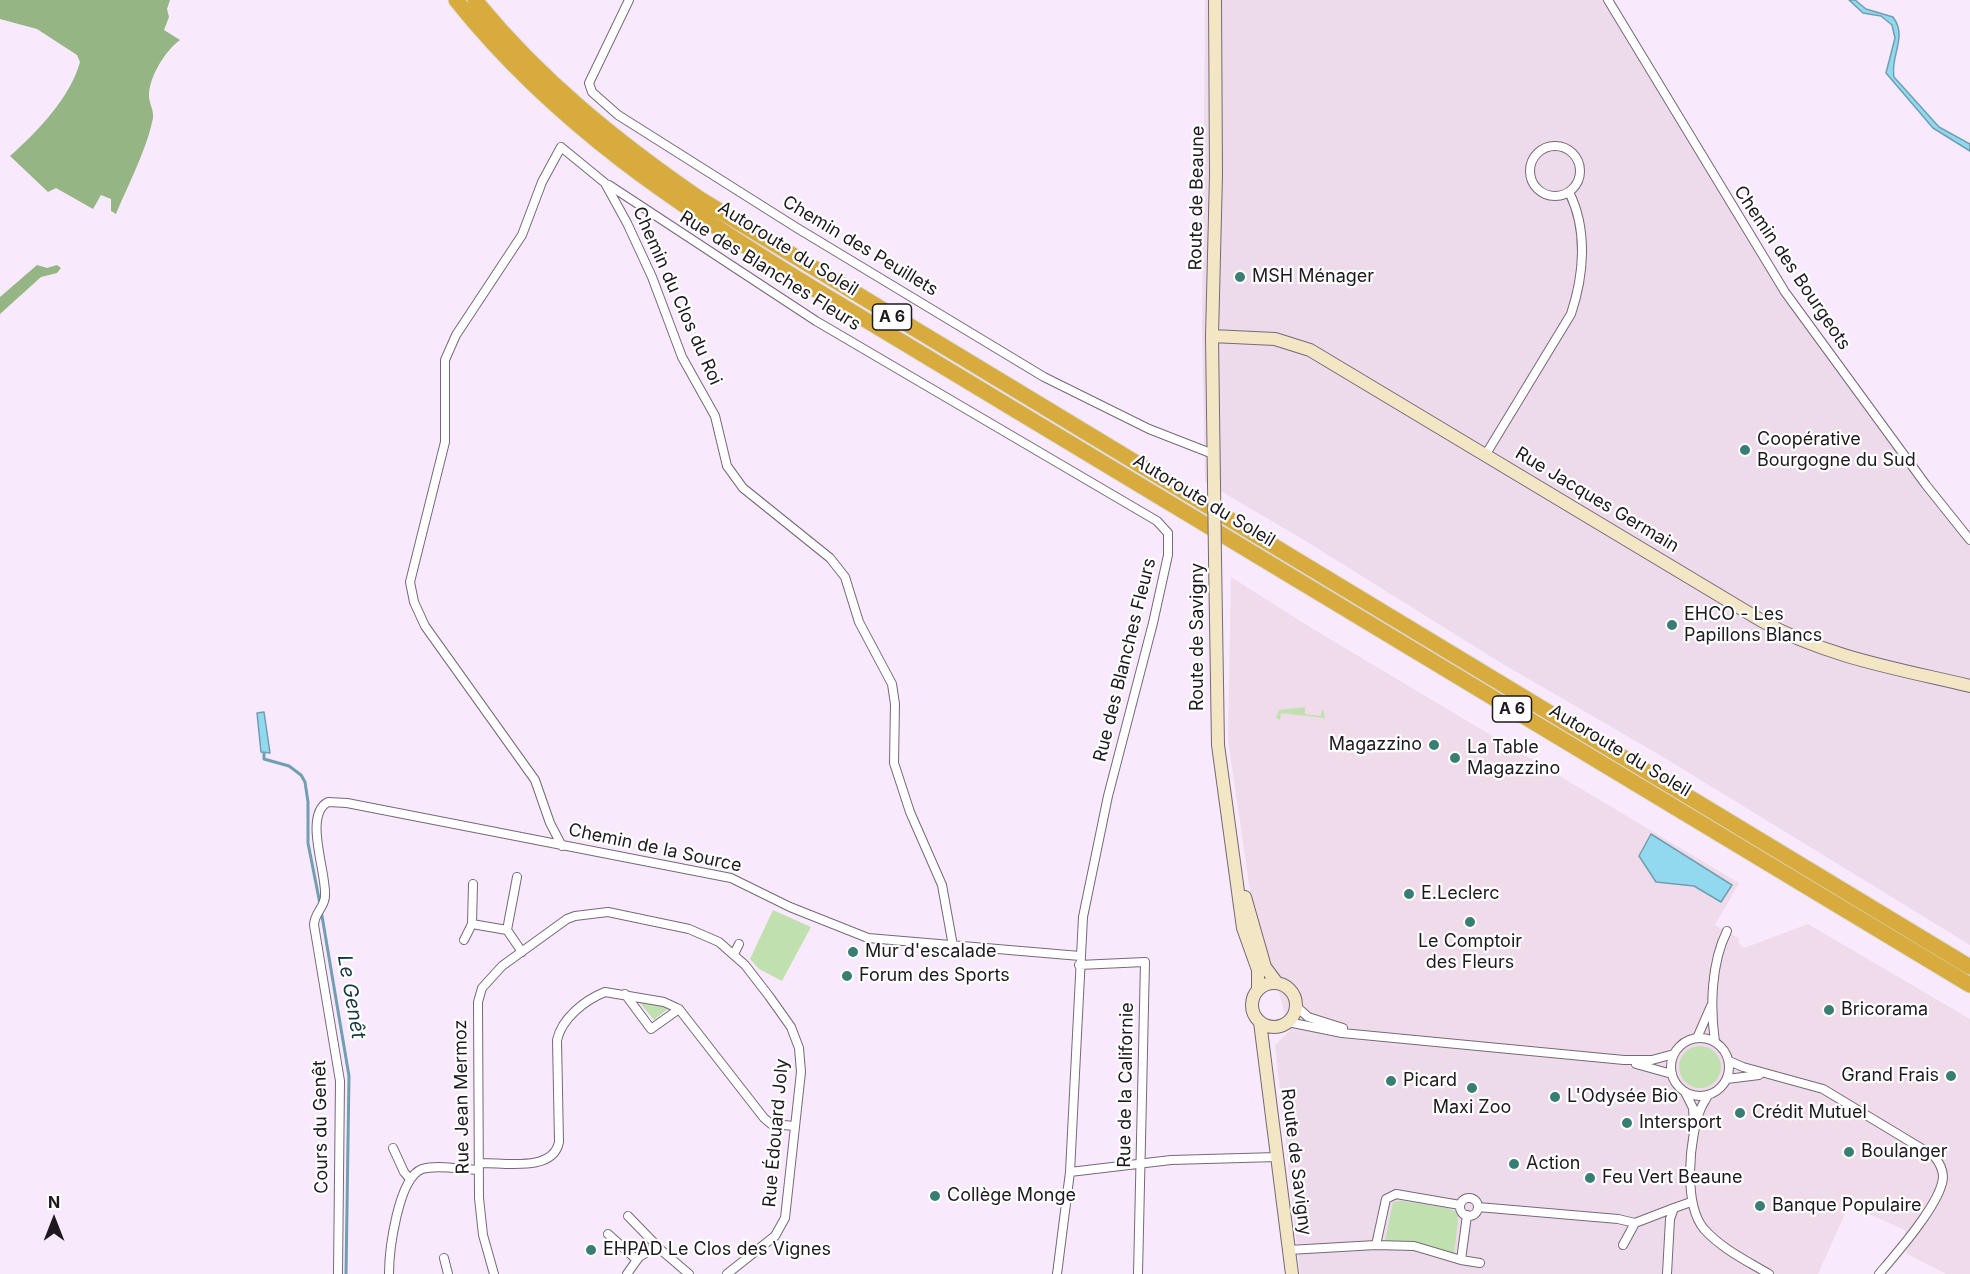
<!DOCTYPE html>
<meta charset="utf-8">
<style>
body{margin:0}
#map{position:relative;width:1970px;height:1274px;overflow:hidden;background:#f8eafc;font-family:Inter,sans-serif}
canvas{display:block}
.north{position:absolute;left:24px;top:1190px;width:60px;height:60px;-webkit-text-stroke:4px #fff;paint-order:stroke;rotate:0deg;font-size:16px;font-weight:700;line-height:24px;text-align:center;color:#1d191f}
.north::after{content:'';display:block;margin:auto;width:21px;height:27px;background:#1d191f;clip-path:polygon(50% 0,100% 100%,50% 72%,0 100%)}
</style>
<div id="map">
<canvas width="1970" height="1274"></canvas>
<div class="north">N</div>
</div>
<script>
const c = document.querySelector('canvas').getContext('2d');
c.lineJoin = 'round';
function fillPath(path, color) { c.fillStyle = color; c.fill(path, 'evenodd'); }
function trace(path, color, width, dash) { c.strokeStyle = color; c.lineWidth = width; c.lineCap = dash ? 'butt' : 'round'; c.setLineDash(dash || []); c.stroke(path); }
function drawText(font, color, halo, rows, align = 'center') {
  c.font = font + ' Inter,sans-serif'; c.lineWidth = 4.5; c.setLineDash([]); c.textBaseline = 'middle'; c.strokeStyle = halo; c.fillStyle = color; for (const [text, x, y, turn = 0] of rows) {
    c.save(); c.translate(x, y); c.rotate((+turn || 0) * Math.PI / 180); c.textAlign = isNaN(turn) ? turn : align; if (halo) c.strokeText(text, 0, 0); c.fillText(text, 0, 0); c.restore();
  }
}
const commercial = new Path2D(`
 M1231 577 1313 629 1739 883 1715 925 1740 939 1738 942 1744 948 1808 924 1970 1019V1274H1946L1907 1254 1905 1230 1849 1205 1818 1274H1663L1403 1046 1290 1031 1251 897 1228 741Z`);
const industrial = new Path2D(`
 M1205 0H1611L1785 286 1896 441 1970 536V945L1663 757 1501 663 1304 540 1205 482 1202 331Z
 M1290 1031 1403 1046 1664 1074 1685 1115 1663 1274H1300L1275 1045Z`);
const green = new Path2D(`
 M1305 707V714L1321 716 1322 709 1324 711 1325 724 1324 718 1281 713 1280 720 1276 718 1279 710Z
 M773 910 811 927 782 981 759 969 750 959Z
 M639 1002 668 1005 669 1008 654 1020Z
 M1679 1067a21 21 0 1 1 42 0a21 21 0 1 1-42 0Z
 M1402 1201 1447 1208 1457 1212 1458 1221 1454 1255 1417 1242 1385 1241 1393 1202Z`);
const forest = new Path2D(`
 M0 0H170L167 9 169 17 164 30 180 40C165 51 149 77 149 96 149 103 154 110 153 118 147 149 128 185 116 214L111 211V199L101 195 93 209 56 188 48 192 10 156C37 132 70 98 80 62L77 55 37 29 0 19Z
 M37 265 47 268 57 265 61 268 57 273 41 277 0 314V297Z`);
const water = new Path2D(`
 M1849 0H1855L1866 9 1893 17C1908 37 1890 55 1894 77L1939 127 1970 144V151L1933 128 1886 73 1895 38 1892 25 1881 16 1863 13Z
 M264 712 270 753 261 752 257 713Z
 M1651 834 1732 885 1721 902 1694 886 1656 882 1639 856Z`);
const stream = new Path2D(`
 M264 753V759L289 766 301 775 305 782 308 802V843L320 904
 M321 910 349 1076 346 1274`);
const street = new Path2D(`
 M629 0 589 83 592 92 618 115 797 228 1044 377 1149 429 1213 454
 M1608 0 1785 292 1926 485 1970 540
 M1530 171a25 25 0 1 1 50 0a25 25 0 1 1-50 0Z
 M609 185 816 321 1157 521 1168 533V555L1153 623 1108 796 1083 917 1070 1172 1057 1274
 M1486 454 1571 314C1584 275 1588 230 1569 192
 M562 846 550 823 535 780 425 626 414 602 410 582 445 442V360L456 335 522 235 542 182 561 147 605 183 627 223 652 277 682 357 715 416 727 466 743 488 830 558 845 577 859 622 892 684 895 704 894 763 910 812 942 885 953 946
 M517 877 507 930 522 952
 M472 924 507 930
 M464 940 472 924 473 884
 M734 954 739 944
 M1079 965 1145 962 1138 1274
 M625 994 651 1029 679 1009
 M1296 1006 1308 1017 1343 1028
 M1288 1022 1342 1033 1624 1060H1652L1674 1054
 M1671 1067a29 29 0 1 1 58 0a29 29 0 1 1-58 0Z
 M1697 1038 1711 1006
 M1715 1042C1710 1007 1711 963 1727 931
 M1729 1061 1743 1067 1823 1089 1934 1156C1939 1162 1943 1168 1943 1177 1942 1202 1896 1254 1879 1274
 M1636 1064 1672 1074
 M1727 1079 1759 1075
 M1685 1092 1693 1108 1694 1125
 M1708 1095C1706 1100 1703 1103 1701 1108 1689 1137 1683 1204 1704 1229 1722 1249 1747 1261 1769 1274
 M393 1148 404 1172 410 1179
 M479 1163C503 1162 553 1173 559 1142L557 1040C562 1018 585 1000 605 992L664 1002 679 1009 764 1118 771 1124 795 1126
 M1070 1172 1171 1160 1277 1157
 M1460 1207a9 9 0 1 1 18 0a9 9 0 1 1-18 0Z
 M1478 1207 1618 1219 1635 1223 1674 1208
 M628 1216 661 1250
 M608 1234 637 1260
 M1376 1245 1414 1246 1461 1260 1480 1263
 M1623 1245 1635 1223
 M1289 1250 1376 1245 1386 1199 1396 1194 1460 1205
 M444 1258 448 1274
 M1461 1260 1467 1215
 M338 1274 340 1081 314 925C314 913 325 907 325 896 327 873 303 815 328 802L347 803 731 878 790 907 868 938 1080 956
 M389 1274C389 1251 398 1178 422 1169 439 1164 462 1170 479 1170
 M494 1274 483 1235 479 1198 478 1002 482 988 502 966 567 919 575 916 608 912 689 929 719 942 745 965 769 996 791 1027 799 1048 801 1072 785 1218 775 1236 727 1274
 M627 1274 639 1257 654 1248 661 1250 689 1274
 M1667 1274 1670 1219 1674 1208 1691 1202`);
const secondary = new Path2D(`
 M1212 336 1275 339 1310 350 1762 621C1826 657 1899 669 1970 686
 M1214 484 1212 336 1216 175 1215 0
 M1215 558 1218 745 1243 928 1258 970V989
 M1245 897 1265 967 1277 983
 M1252 1005a22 22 0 1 1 44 0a22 22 0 1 1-44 0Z
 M1260 1022 1292 1274`);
const highway = new Path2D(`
 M456 0C556 125 680 207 816 290L1970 985
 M475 0C539 79 617 142 700 199L1970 967`);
const secondaryBridge = new Path2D(`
 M1214 484 1215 558`);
const markers = [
 [1240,277,6,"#387e74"],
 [1745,450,6,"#387e74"],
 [1672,625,6,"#387e74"],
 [1434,745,6,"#387e74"],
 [1455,758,6,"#387e74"],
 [1409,894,6,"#387e74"],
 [1470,922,6,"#387e74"],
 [853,952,6,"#387e74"],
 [847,976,6,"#387e74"],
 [1829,1010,6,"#387e74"],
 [1951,1076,6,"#387e74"],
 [1391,1081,6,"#387e74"],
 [1472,1088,6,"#387e74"],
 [1555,1097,6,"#387e74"],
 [1740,1113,6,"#387e74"],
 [1627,1123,6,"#387e74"],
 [1849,1152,6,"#387e74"],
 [1514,1164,6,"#387e74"],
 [1590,1178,6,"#387e74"],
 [935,1196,6,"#387e74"],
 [1760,1206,6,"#387e74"],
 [591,1250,6,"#387e74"]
];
const shields = [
 [892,317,39],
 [1512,709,39]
];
const shieldNames = [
 ["A 6",892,317],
 ["A 6",1512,709]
];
const streetNames = [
 ["Route de Beaune",1197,198,-89],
 ["Chemin des Peuillets",860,246,31],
 ["Autoroute du Soleil",788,249,32],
 ["Chemin des Bourgeots",1792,268,56],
 ["Rue des Blanches Fleurs",770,271,32],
 ["Chemin du Clos du Roi",677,296,66],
 ["Rue Jacques Germain",1597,500,31],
 ["Autoroute du Soleil",1204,501,31],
 ["Route de Savigny",1198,637,-90],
 ["Rue des Blanches Fleurs",1125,660,-76],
 ["Autoroute du Soleil",1620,751,31],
 ["Chemin de la Source",655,848,12],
 ["Rue de la Californie",1126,1085,-89],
 ["Rue Jean Mermoz",462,1097,-91],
 ["Cours du Genêt",321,1127,-91],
 ["Rue Édouard Joly",776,1133,-85],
 ["Route de Savigny",1296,1162,83]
];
const poiNames = [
 ["MSH Ménager",1252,277],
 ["Coopérative",1757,440],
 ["Bourgogne du Sud",1757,461],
 ["EHCO - Les",1684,615],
 ["Papillons Blancs",1684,636],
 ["Magazzino",1422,745,"right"],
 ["La Table",1467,748],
 ["Magazzino",1467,769],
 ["E.Leclerc",1421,894],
 ["Le Comptoir",1470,942,"center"],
 ["des Fleurs",1470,963,"center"],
 ["Mur d'escalade",865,952],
 ["Forum des Sports",859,976],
 ["Bricorama",1841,1010],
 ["Grand Frais",1939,1076,"right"],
 ["Picard",1403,1081],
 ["L'Odysée Bio",1567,1097],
 ["Maxi Zoo",1472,1108,"center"],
 ["Crédit Mutuel",1752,1113],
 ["Intersport",1639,1123],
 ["Boulanger",1861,1152],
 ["Action",1526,1164],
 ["Feu Vert Beaune",1602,1178],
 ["Collège Monge",947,1196],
 ["Banque Populaire",1772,1206],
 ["EHPAD Le Clos des Vignes",603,1250]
];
const waterNames = [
 ["Le Genêt",351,997,80]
];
fillPath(commercial, '#f0dbea');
fillPath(industrial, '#eddbec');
fillPath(green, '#c1e0b0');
fillPath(forest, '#95b584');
fillPath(water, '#92d8ef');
trace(water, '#6f9fb1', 1.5);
trace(stream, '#6f9fb1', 3);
trace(street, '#756979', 10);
trace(secondary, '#756979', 14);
trace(highway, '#dbdadb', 17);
trace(street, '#fff', 8);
trace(secondary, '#f3e6c5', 12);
trace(highway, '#d7ab3e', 15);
trace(secondaryBridge, '#756979', 14, []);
trace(secondaryBridge, '#f3e6c5', 12);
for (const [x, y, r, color] of markers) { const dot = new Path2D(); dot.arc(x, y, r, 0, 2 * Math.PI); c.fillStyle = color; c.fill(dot); trace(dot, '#fff', 2); }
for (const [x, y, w] of shields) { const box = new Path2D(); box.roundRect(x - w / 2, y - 13, w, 26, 4.5); c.fillStyle = '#fff'; c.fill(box); trace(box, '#1d191f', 1.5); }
drawText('bold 16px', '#1d191f', null, shieldNames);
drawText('18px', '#1d191f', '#fff', streetNames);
drawText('18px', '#1d191f', '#fff', poiNames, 'left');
drawText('italic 20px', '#173943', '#fff', waterNames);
</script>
